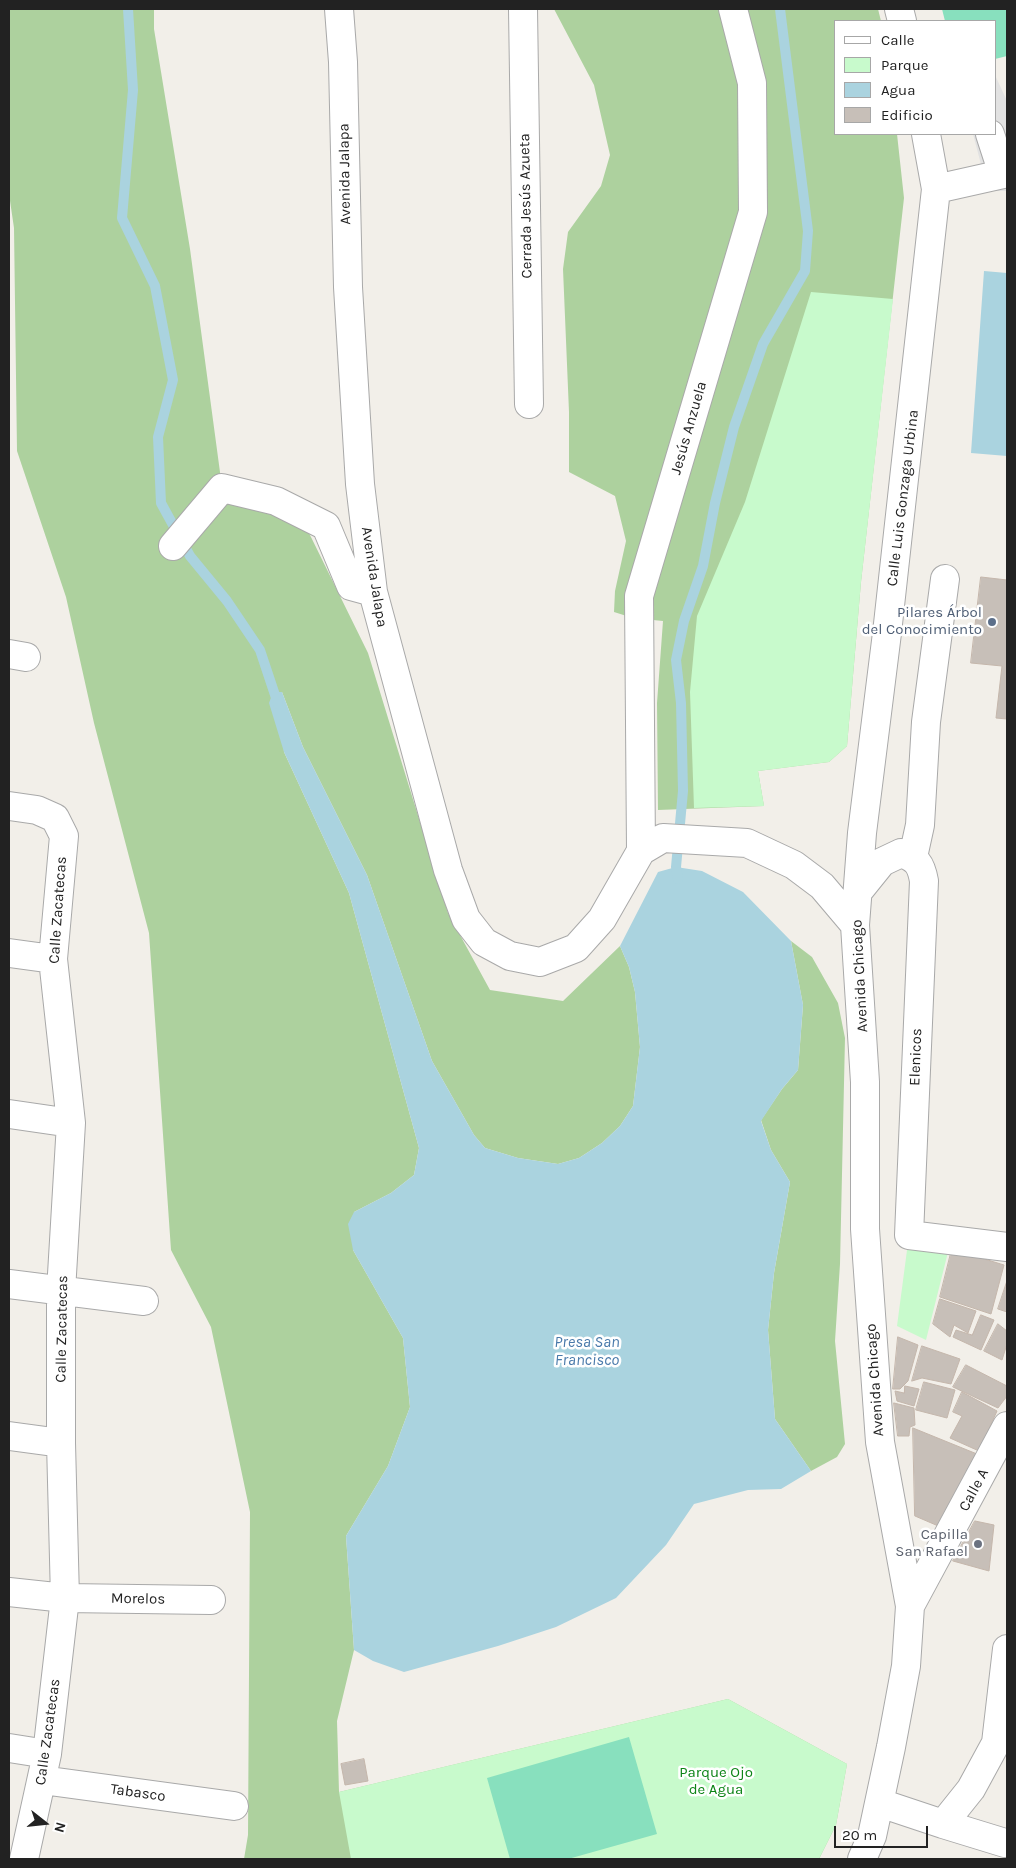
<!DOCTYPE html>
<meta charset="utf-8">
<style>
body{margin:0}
#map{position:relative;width:1016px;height:1868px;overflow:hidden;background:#f2efe9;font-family:Karla,sans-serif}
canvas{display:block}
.frame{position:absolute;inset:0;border:10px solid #222;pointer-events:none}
.legend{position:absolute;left:834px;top:20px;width:162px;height:115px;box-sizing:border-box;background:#fff;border:1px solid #a7a7a7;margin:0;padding:6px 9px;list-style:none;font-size:15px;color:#222}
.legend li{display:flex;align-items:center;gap:10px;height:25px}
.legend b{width:25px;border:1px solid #a7a7a7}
.north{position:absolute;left:20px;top:1798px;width:50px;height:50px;-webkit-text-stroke:4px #fff;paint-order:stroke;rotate:106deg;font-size:14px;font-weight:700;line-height:20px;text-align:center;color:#222}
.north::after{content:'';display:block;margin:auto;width:18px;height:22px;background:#222;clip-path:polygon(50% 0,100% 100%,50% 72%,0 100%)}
.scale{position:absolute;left:834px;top:1826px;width:94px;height:22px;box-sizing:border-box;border:2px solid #222;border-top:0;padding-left:6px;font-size:15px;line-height:18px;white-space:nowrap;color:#222;-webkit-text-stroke:4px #fff;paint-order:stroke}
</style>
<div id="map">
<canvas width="1016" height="1868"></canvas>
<div class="frame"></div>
<ul class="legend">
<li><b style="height:6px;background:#fff"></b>Calle</li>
<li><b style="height:14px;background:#c8facc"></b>Parque</li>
<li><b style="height:14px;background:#aad3df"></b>Agua</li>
<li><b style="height:14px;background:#c7bfb8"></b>Edificio</li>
</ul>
<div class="north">N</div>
<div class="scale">20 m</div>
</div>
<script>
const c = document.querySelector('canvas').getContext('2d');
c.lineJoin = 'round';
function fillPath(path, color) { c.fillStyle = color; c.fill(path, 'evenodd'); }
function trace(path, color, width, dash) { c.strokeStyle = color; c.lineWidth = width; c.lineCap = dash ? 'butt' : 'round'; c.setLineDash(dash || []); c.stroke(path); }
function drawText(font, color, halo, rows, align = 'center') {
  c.font = font + ' Karla,sans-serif'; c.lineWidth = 5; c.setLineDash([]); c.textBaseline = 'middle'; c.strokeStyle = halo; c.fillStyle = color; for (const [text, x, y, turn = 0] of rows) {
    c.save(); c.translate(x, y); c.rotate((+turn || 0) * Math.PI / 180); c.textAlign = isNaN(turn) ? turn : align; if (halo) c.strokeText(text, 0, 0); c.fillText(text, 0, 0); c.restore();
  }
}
const forest = new Path2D(`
 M9 9H154V29L190 249 222 487 309 533 368 653 448 913 490 990 563 1001 620 946 629 967 635 992 640 1047 633 1106 620 1126 602 1143 579 1158 558 1164 518 1158 485 1148 474 1135 432 1061 367 875 303 747 282 692 284 752 349 893 419 1148 414 1175 391 1193 354 1212 353 1250 403 1338 410 1407 388 1466 346 1536 354 1650 337 1721 339 1792 728 1699 847 1764 836 1825 819 1859H244L248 1835 250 1512 211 1327 171 1250 149 933 94 723 66 597 17 451 14 228 9 194Z
 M554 9H878L881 21H835V134H897L904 198 861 582 847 746 829 762 758 771 764 806 658 810 657 703 663 621 633 618 614 612 615 591 626 541 615 496 569 472V412L563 269 568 232 601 186 610 155 594 85Z
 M791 941 812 957 838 1003 845 1038 840 1264 835 1341 845 1444 837 1457 811 1471 775 1419 768 1330 774 1273 790 1182 771 1150 761 1120 782 1089 798 1070 803 1005Z`);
const park = new Path2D(`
 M811 292 893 299 861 582 847 746 829 762 758 771 764 806 694 808 690 692 697 616 745 502Z
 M909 1235 951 1240 926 1340 897 1326Z
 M728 1699 847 1764 836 1825 819 1859H351L339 1792Z`);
const pitch = new Path2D(`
 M942 9H1007V56L995 59V21H945Z
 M629 1737 657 1834 568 1859H510L487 1778Z`);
const parking = new Path2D(`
 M995 75 1007 101V191H988L973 134H995Z`);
const water = new Path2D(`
 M984 271 1007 273V456L971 453Z
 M273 692H282L303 747 367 875 432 1061 474 1135 485 1148 518 1158 558 1164 579 1158 602 1143 620 1126 633 1106 640 1047 635 992 629 967 620 946 658 872 676 867 702 871 743 892 791 941 803 1005 798 1070 782 1089 761 1121 771 1150 790 1182 774 1273 768 1330 775 1419 811 1471 781 1489 748 1490 694 1504 666 1545 616 1598 556 1627 498 1646 404 1672 373 1661 354 1650 346 1536 388 1466 410 1407 403 1338 353 1250 348 1224 354 1212 391 1193 414 1175 419 1148 349 893 284 752 269 703Z`);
const stream = new Path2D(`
 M128 9 133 90 122 218 155 286 173 380 158 437 161 503 190 556 227 601 260 650 278 704
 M678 879 676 867 683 791 681 703 676 660 684 621 703 566 715 503 734 427 763 344 805 271 808 231 780 9`);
const building = new Path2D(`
 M981 577 1007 580V719L996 718 1002 666 971 663Z
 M952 1249 1004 1265 991 1314 940 1297Z
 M1007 1281V1312L998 1309Z
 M940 1299 976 1311 968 1333 954 1325 950 1337 933 1324Z
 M981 1315 994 1320 981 1350 953 1337 956 1330 972 1335Z
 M998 1324 1007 1331V1344L1002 1360 984 1351Z
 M898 1337 918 1345 908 1381 900 1389H893Z
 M922 1346 960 1359 951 1384 922 1378 912 1381Z
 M966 1365 1007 1386V1396L998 1408 953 1387Z
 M924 1382 955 1390 947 1418 916 1410Z
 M905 1386 919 1389 914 1406 897 1401 895 1391 904 1393Z
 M962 1392 997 1411 979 1451 950 1438 962 1416 953 1412Z
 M894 1403 914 1408 915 1425 910 1427 909 1436H898Z
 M913 1428 977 1454 943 1528 915 1516Z
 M975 1521 994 1525 989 1571 953 1561Z
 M364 1759 368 1781 345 1785 341 1764Z`);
const minor = new Path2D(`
 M339 9 343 62 348 287 360 484 373 592 448 870 466 919 484 942 510 956 540 962 576 948 602 919 641 851 663 838 747 843 794 865 822 886 855 925
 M523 9 529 404
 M899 9 902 21
 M936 189 1003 174 990 134
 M173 546 222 488 276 501 326 526 351 586 373 592
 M9 654 26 657
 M9 806 37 810 55 818 64 836 53 959 71 1123 61 1291V1443L65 1598 47 1754 24 1859
 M641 851 639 596 753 212 752 83 733 9
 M913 857 920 825 926 722 945 579
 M857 893 882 862 901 853C917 859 921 864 924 881L909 1235 1007 1247
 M9 953 53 959
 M9 1114 71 1123
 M9 1284 144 1301
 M9 1436 61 1443
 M9 1592 65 1598 211 1600
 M910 1606 1007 1426
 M9 1748 47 1754
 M42 1780 234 1806
 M880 1803 943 1824 971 1789 996 1743 1007 1649
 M943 1824 1005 1843
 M862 1859 872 1836 891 1747 906 1666 910 1606 880 1442 865 1229V1082L855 925 862 833 887 633 936 189 926 134`);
const markers = [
 [992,622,5,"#5c6f8a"],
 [978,1544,5,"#6b7280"]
];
const streetNames = [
 ["Avenida Jalapa",345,174,-91],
 ["Cerrada Jesús Azueta",526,206,-91],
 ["Jesús Anzuela",689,428,-74],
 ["Calle Luis Gonzaga Urbina",903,498,-83],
 ["Avenida Jalapa",374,577,81],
 ["Calle Zacatecas",58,910,-86],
 ["Avenida Chicago",860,976,-93],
 ["Elenicos",916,1057,-88],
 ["Calle Zacatecas",62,1329,-89],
 ["Avenida Chicago",875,1380,-94],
 ["Calle A",974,1490,-62],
 ["Morelos",138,1599,1],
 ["Calle Zacatecas",48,1732,-82],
 ["Tabasco",138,1793,8]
];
const serviceNames = [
 ["Pilares Árbol",982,613],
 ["del Conocimiento",982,630]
];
const worshipNames = [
 ["Capilla",968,1535],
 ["San Rafael",968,1552]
];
const parkNames = [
 ["Parque Ojo",716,1773],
 ["de Agua",716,1790]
];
const waterNames = [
 ["Presa San",587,1342],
 ["Francisco",587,1360]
];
fillPath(forest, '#add19e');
fillPath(park, '#c8facc');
fillPath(pitch, '#88e0be');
fillPath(parking, '#e2e2e2');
fillPath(water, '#aad3df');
trace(stream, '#aad3df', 10);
fillPath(building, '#c7bfb8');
trace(building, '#c4b6ab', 1);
trace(minor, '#a9a9a9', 30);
trace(minor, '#fff', 28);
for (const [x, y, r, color] of markers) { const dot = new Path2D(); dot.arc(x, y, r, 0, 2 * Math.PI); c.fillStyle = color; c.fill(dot); trace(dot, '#fff', 2); }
drawText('15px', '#222', '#fff', streetNames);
drawText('15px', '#4e5e75', '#fff', serviceNames, 'right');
drawText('15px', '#5b616d', '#fff', worshipNames, 'right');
drawText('15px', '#0c8416', '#fff', parkNames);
drawText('italic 16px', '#4a7aab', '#fff', waterNames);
</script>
